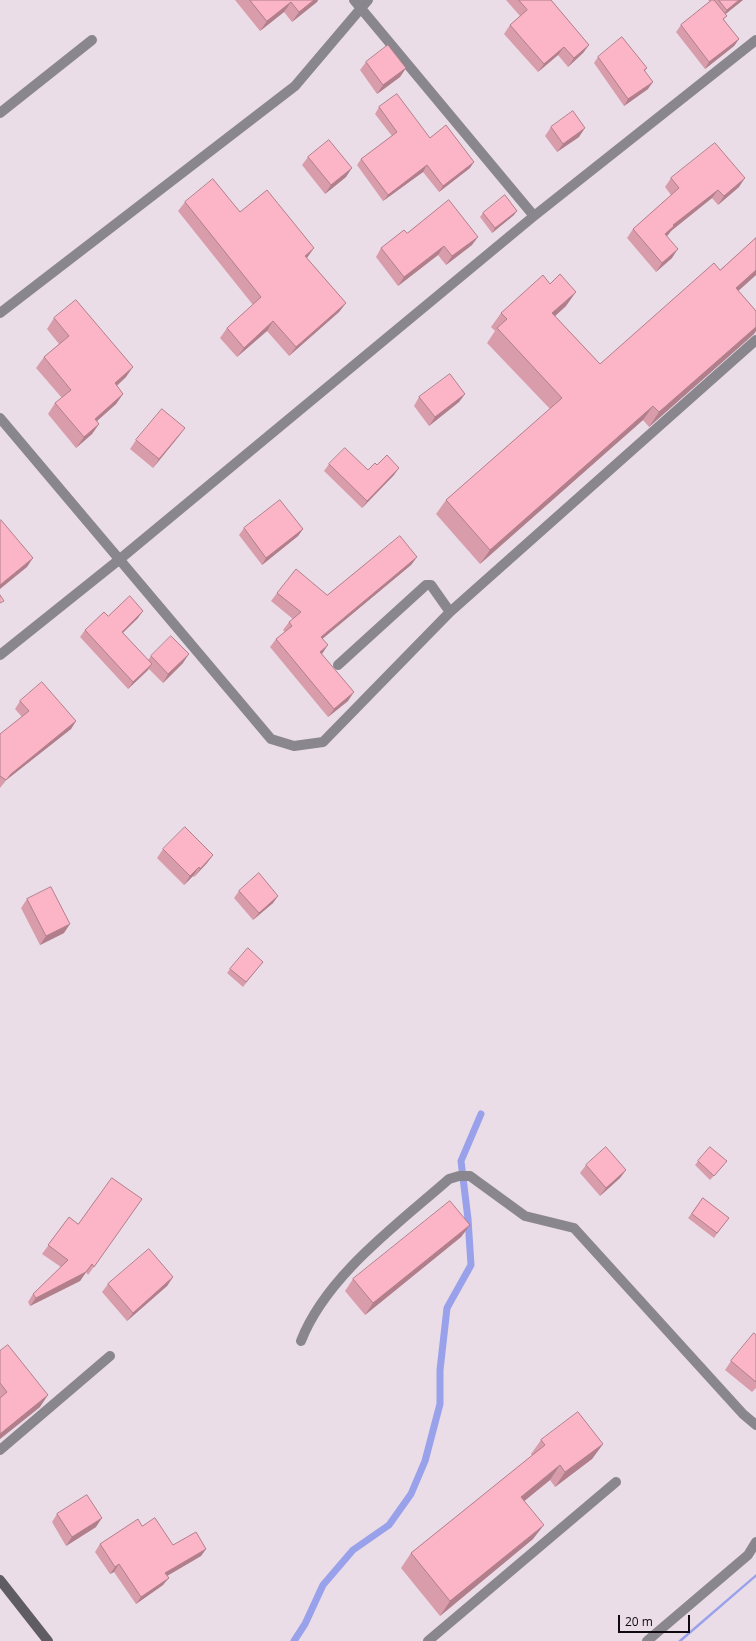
<!DOCTYPE html>
<style>
body{margin:0}
#map{position:relative;width:756px;height:1641px;overflow:hidden;background:#ebdde8;font-family:"Open Sans",sans-serif}
canvas{display:block}
.scale{position:absolute;left:618px;top:1615px;width:72px;height:18px;box-sizing:border-box;border:2px solid #0e0a0d;border-top:0;padding-left:5px;font-size:12px;line-height:14px;white-space:nowrap;color:#0e0a0d;-webkit-text-stroke:3px #ebdde8;paint-order:stroke}
</style>
<div id="map">
<canvas width="756" height="1641"></canvas>
<div class="scale">20 m</div>
</div>
<script>
const c = document.querySelector('canvas').getContext('2d');
c.lineJoin = 'round';
function fillPath(path, color) { c.fillStyle = color; c.fill(path, 'evenodd'); }
function trace(path, color, width, dash) { c.strokeStyle = color; c.lineWidth = width; c.lineCap = dash ? 'butt' : 'round'; c.setLineDash(dash || []); c.stroke(path); }
const water = new Path2D(`
 M756 1574V1577L682 1641H678Z`);
const stream = new Path2D(`
 M294 1641 305 1624 323 1585 353 1550 389 1525 411 1494 425 1461 440 1404V1370L447 1308 471 1265 468 1219 461 1161 481 1114`);
const lane = new Path2D(`
 M0 113 92 40
 M0 418 271 739 294 746 323 742 450 612 756 340
 M338 665 426 585H431L450 612
 M301 1341C326 1276 398 1224 449 1179L459 1176H470L525 1216 574 1228 743 1414 756 1425
 M428 1641 616 1482`);
const street = new Path2D(`
 M354 0 534 216
 M0 313 295 86 368 0
 M0 655 120 559 534 216 756 40
 M0 1450 110 1356
 M647 1641 748 1555 756 1542`);
const secondary = new Path2D(`
 M0 1580 48 1641`);
const wall = new Path2D(`
 M235 0H318L317 2 292 22 284 12 260 31Z
 M506 0H551L589 45 583 53 568 67 558 55 538 72 504 34 510 25 520 16Z
 M708 0H743L725 14 724 20 739 39 734 46 705 69 676 32 681 25 710 2Z
 M598 57 647 68 645 71 648 89 624 106 594 63Z
 M366 62 406 68 400 77 377 94 360 70Z
 M379 107 430 138 470 168 439 192 423 172 383 201 357 165 361 159 392 136 375 114Z
 M551 127 579 137 557 152 545 136Z
 M308 157 346 177 325 194 302 165Z
 M671 178 739 187 718 205 712 198 671 231 667 236 672 258 656 272 627 238 633 229 671 195 665 187Z
 M185 202 240 212 307 258 346 303 339 312 289 356 267 331 237 357 220 338 227 328 253 305 178 211Z
 M483 213 514 215 492 233 480 217Z
 M407 233 472 245 446 265 438 255 398 286 376 257 381 248Z
 M756 238V275L738 291 756 311V331L754 334 649 427 643 420 480 564 436 514 446 500 550 409 487 343 495 331 491 327 501 313 566 306 555 316 600 364 720 270Z
 M54 318 126 377 117 386 123 394 116 404 97 421 99 424 92 434 76 448 48 414 55 403 62 398 36 368 44 357 59 344 47 329Z
 M465 394 459 402 429 426 414 406 419 397Z
 M179 436 153 468 130 449 136 440Z
 M329 464 368 470 377 465 394 475 362 508 324 471Z
 M244 528 303 529 298 536 262 565 239 535Z
 M417 557 411 565 322 639V654L348 701 328 717 270 647 276 639 285 632 283 630 289 622 293 619 271 601 277 593 327 595Z
 M108 616 138 618 123 633 148 660 151 656 183 663 163 683 149 669 147 671 128 689 80 637 85 630Z
 M20 701 76 721 71 729 5 781 0 788V734L22 717 15 709Z
 M163 849 213 855 207 863 194 877 193 876 184 885 157 858Z
 M239 891 278 896 273 903 253 920 234 898Z
 M27 899 64 933 40 945 21 908Z
 M263 962 243 987 227 973 230 969Z
 M698 1161 724 1165 710 1180 695 1165Z
 M586 1165 626 1170 620 1178 600 1196 580 1173Z
 M703 1198 729 1218 714 1238 688 1218Z
 M142 1199 88 1275 86 1272 80 1281 30 1306 28 1302 33 1294 61 1267 42 1254 69 1217 78 1224Z
 M470 1225 461 1237 365 1315 345 1291 353 1279Z
 M173 1277 167 1286 127 1321 102 1292 108 1284Z
 M756 1335V1388L752 1392 725 1370 731 1361Z
 M0 1351 40 1407 0 1439Z
 M541 1440 603 1444 592 1459 555 1487 550 1480 524 1501 533 1539 440 1616 401 1568 411 1553 532 1456 531 1454Z
 M57 1514 96 1527 66 1546 52 1522Z
 M142 1526 173 1545 206 1549 201 1556 167 1576 163 1585 136 1604 114 1572 110 1574 95 1552 100 1544Z`);
const shadedWall = new Path2D(`
 M314 0H318L317 2 292 22 299 12Z
 M739 0H743L722 17 727 10Z
 M291 2 284 12 260 31 267 21Z
 M739 39 734 46 705 69 709 62Z
 M589 45 583 53 568 67 574 58Z
 M564 47 558 55 538 72 544 64Z
 M406 68 400 77 377 94 383 85Z
 M653 82 648 89 624 106 628 99Z
 M585 128 579 137 557 152 563 144Z
 M474 162 470 168 439 192 443 186Z
 M427 165 423 172 383 201 388 195Z
 M352 168 346 177 325 194 331 185Z
 M745 178 739 187 718 205 724 196Z
 M718 190 712 198 671 231 668 235 659 243 665 234 673 225Z
 M517 211 514 215 492 233 495 228Z
 M478 237 472 245 446 265 452 256Z
 M444 246 438 255 398 286 404 277Z
 M314 248 307 258 305 256Z
 M678 249 672 258 656 272 662 263Z
 M756 270V275L726 302 736 288Z
 M576 292 566 306 542 328 552 313Z
 M346 303 339 312 289 356 296 347Z
 M273 321 267 331 237 357 244 348Z
 M756 327V331L754 334 649 427 659 412Z
 M133 367 126 377 107 394 115 383Z
 M123 394 116 404 88 429 95 419Z
 M465 394 459 402 429 426 435 417Z
 M653 406 643 420 480 564 490 550Z
 M99 424 92 434 76 448 84 437Z
 M185 428 179 436 153 468 159 459Z
 M399 468 394 475 362 508 367 501Z
 M303 529 298 536 262 565 266 558Z
 M417 557 411 565 315 645 321 637Z
 M33 558 27 567 0 589V585Z
 M143 611 138 618 117 638 122 632Z
 M328 645 322 654 320 652Z
 M189 654 183 663 163 683 168 674Z
 M152 664 147 671 128 689 133 682Z
 M354 692 348 701 328 717 334 709Z
 M76 721 71 729 5 781 0 788 11 774Z
 M213 855 207 863 194 877 200 869Z
 M199 867 193 876 184 885 190 876Z
 M278 896 273 903 253 920 259 913Z
 M70 924 64 933 40 945 46 936Z
 M626 1170 620 1178 600 1196 606 1188Z
 M470 1225 461 1237 365 1315 373 1303Z
 M92 1264 80 1281 30 1306 36 1298Z
 M173 1277 167 1286 127 1321 133 1313Z
 M48 1395 40 1407 0 1439V1434Z
 M603 1444 592 1459 555 1487 565 1472Z
 M560 1465 550 1480 511 1512 521 1497Z
 M102 1518 96 1527 66 1546 72 1537Z
 M544 1525 533 1539 440 1616 450 1601Z
 M206 1549 201 1556 160 1580 165 1573Z
 M119 1564 114 1572 110 1574 115 1567Z
 M169 1578 163 1585 136 1604 141 1597Z`);
const building = new Path2D(`
 M250 0H314L299 12 291 2 267 21Z
 M519 0H551L589 45 574 58 564 47 544 64 510 25 527 10Z
 M712 0H714L727 16 723 19 739 39 709 62 681 25Z
 M719 0H739L727 10Z
 M622 37 647 68 644 70 653 82 628 99 598 57Z
 M388 45 406 68 383 85 366 62Z
 M397 94 430 138 446 125 474 162 443 186 427 165 388 195 361 159 397 132 379 107Z
 M573 111 585 128 563 144 551 127Z
 M329 140 352 168 331 185 308 157Z
 M715 143 745 178 724 196 718 190 673 225 674 226 665 234 678 249 662 263 633 229 679 188 671 178Z
 M213 179 240 212 267 190 314 248 305 256 346 303 296 347 273 321 244 348 227 328 261 297 185 202Z
 M505 195 517 211 495 228 483 213Z
 M449 200 478 237 452 256 444 246 404 277 381 248 404 230 407 233Z
 M756 238V270L736 288 756 311V327L659 412 653 406 490 550 446 500 562 398 497 328 507 319 501 313 543 275 550 284 560 274 576 292 552 313 600 364 714 263 720 270Z
 M76 300 133 367 115 383 123 394 95 419 99 424 84 437 55 403 71 390 44 357 69 336 54 318Z
 M450 374 465 394 435 417 419 397Z
 M162 409 185 428 159 459 136 440Z
 M345 448 368 470 375 463 377 465 387 455 399 468 367 501 329 464Z
 M280 500 303 529 266 558 244 528Z
 M1 520 33 558 0 585V521Z
 M400 536 417 557 321 637 328 645 320 652 354 692 334 709 276 639 292 626 289 622 301 612 277 593 296 569 327 595Z
 M0 595 4 601 0 603Z
 M130 596 143 611 122 632 152 664 133 682 85 630 104 612 108 616Z
 M171 636 189 654 168 674 151 656Z
 M42 682 76 721 11 774 6 780 0 776V734L29 711 20 701Z
 M185 827 213 855 200 869 199 867 190 876 163 849Z
 M259 873 278 896 259 913 239 891Z
 M51 887 70 924 46 936 27 899Z
 M248 948 263 962 246 982 230 969Z
 M606 1147 626 1170 606 1188 586 1165Z
 M710 1147 727 1161 714 1176 698 1161Z
 M112 1178 142 1199 94 1267 92 1264 86 1272 36 1298 33 1294 68 1260 48 1245 69 1217 78 1224Z
 M703 1198 729 1218 717 1233 692 1214Z
 M450 1201 470 1225 373 1303 353 1279Z
 M149 1249 173 1277 133 1313 108 1284Z
 M754 1333 756 1335V1382L731 1361Z
 M8 1345 48 1395 0 1434V1398L7 1392 0 1383V1351Z
 M578 1412 603 1444 565 1472 560 1465 521 1497 544 1525 450 1601 411 1553 545 1445 541 1440Z
 M87 1495 102 1518 72 1537 57 1514Z
 M155 1518 173 1545 196 1532 206 1549 165 1573 169 1578 141 1597 119 1564 115 1567 100 1544 138 1519 142 1526Z`);
fillPath(water, '#98a1ea');
trace(stream, '#98a1ea', 7);
trace(lane, '#89878d', 10);
trace(street, '#89878d', 10);
trace(secondary, '#605c64', 10);
fillPath(wall, '#d99caa');
fillPath(shadedWall, '#b07f8b');
fillPath(building, '#fcb5c6');
trace(building, '#b07f8b', 1);
</script>
